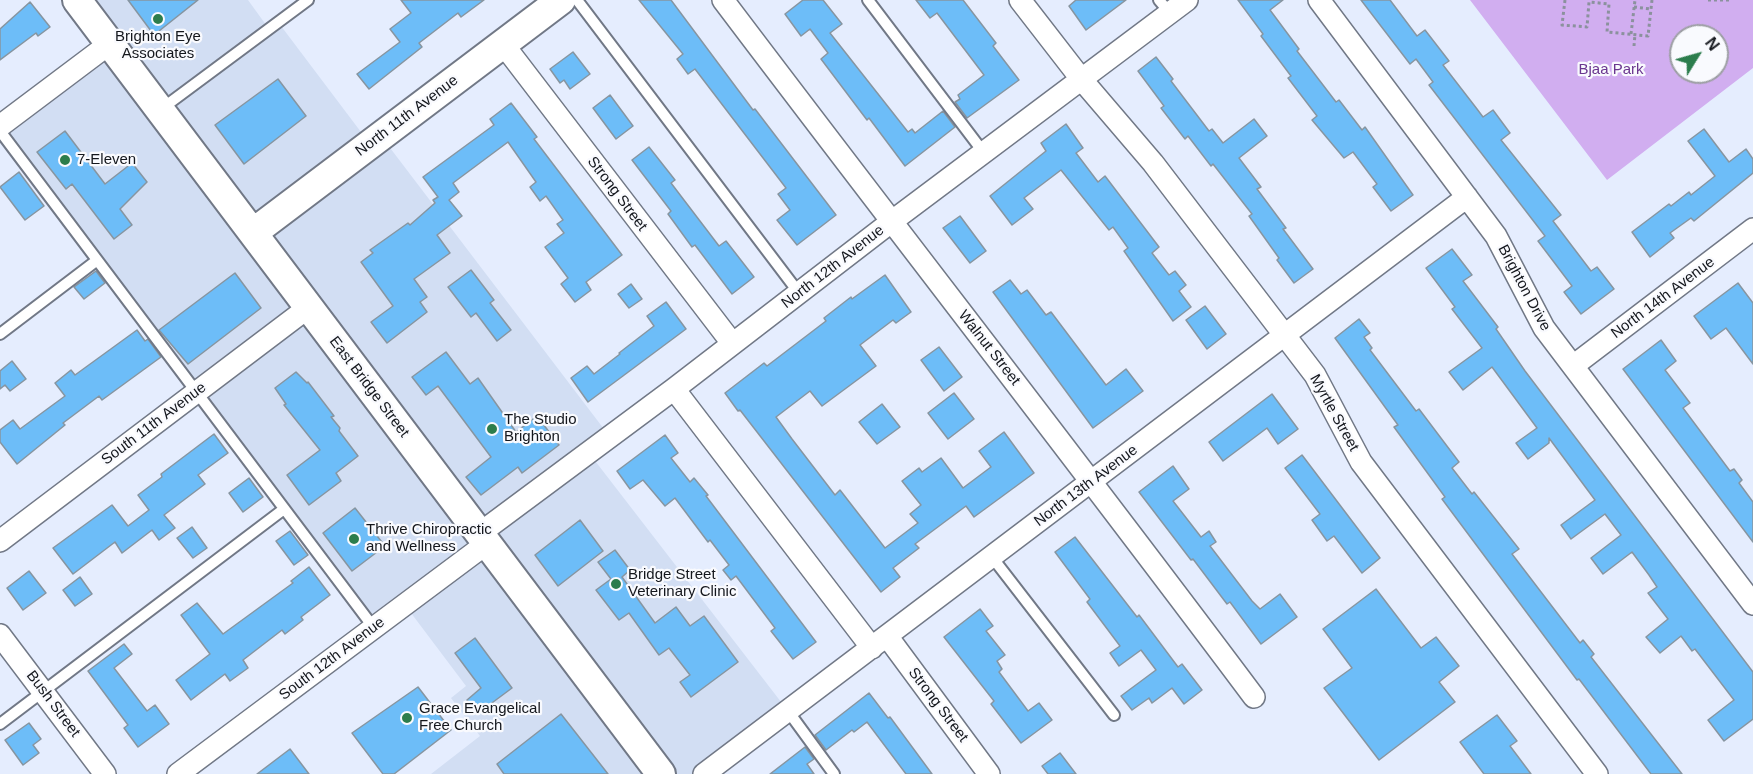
<!DOCTYPE html>
<style>
body{margin:0}
#map{position:relative;width:1753px;height:774px;overflow:hidden;background:#e5edfe;font-family:Arial,sans-serif}
canvas{display:block}
.north{position:absolute;left:1669px;top:24px;width:60px;height:60px;box-sizing:border-box;background:#f9fafe;border:2px solid #9d9fa4;border-radius:50%;rotate:53deg;font-size:16px;font-weight:700;line-height:24px;text-align:center;color:#14171d}
.north::after{content:'';display:block;margin:auto;width:21px;height:27px;background:#2c7d4d;clip-path:polygon(50% 0,100% 100%,50% 72%,0 100%)}
</style>
<div id="map">
<canvas width="1753" height="774"></canvas>
<div class="north">N</div>
</div>
<script>
const c = document.querySelector('canvas').getContext('2d');
c.lineJoin = 'round';
function fillPath(path, color) { c.fillStyle = color; c.fill(path, 'evenodd'); }
function trace(path, color, width, dash) { c.strokeStyle = color; c.lineWidth = width; c.lineCap = dash ? 'butt' : 'round'; c.setLineDash(dash || []); c.stroke(path); }
function drawText(font, color, halo, rows, align = 'center') {
  c.font = font + ' Arial,sans-serif'; c.lineWidth = 4.5; c.setLineDash([]); c.textBaseline = 'middle'; c.strokeStyle = halo; c.fillStyle = color; for (const [text, x, y, turn = 0] of rows) {
    c.save(); c.translate(x, y); c.rotate((+turn || 0) * Math.PI / 180); c.textAlign = isNaN(turn) ? turn : align; if (halo) c.strokeText(text, 0, 0); c.fillText(text, 0, 0); c.restore();
  }
}
const built = new Path2D(`
 M77 0H248L269 29 278 22 370 144 381 136 610 437 589 453 788 711 704 774H431L480 736 451 698 466 686 405 605 374 628 0 131 109 44Z`);
const green = new Path2D(`
 M1470 0H1753V68L1607 180ZM1681 36H1717V72H1681Z`);
const building = new Path2D(`
 M128 0H198L154 35Z
 M401 0H484L461 17 458 13 419 43 422 47 369 89 357 74 400 42 390 29 411 13Z
 M639 0H671L753 110 755 109 836 215 797 245 777 220 790 210 778 194 786 188 695 69 688 74 677 59 683 54Z
 M803 0H823L842 24 830 33 908 132 912 129 915 133 943 111 955 127 905 166 869 118 867 120 821 59 828 53 810 29 801 36 785 14Z
 M916 0H963L996 43 993 46 1019 80 967 118 955 102 960 99 958 95 984 75 937 13 930 18Z
 M1076 0H1126L1086 30 1069 6Z
 M1238 0H1283L1270 10 1299 49 1297 51 1336 102 1339 100 1362 130 1365 127 1413 195 1391 211 1373 187 1377 184 1353 152 1344 158 1312 120 1317 116 1288 78 1291 76 1261 36 1263 34Z
 M1361 0H1390L1417 36 1425 30 1449 61 1443 65 1477 109 1483 117 1493 110 1510 133 1501 140 1561 215 1553 221 1591 271 1597 267 1614 289 1581 314 1564 292 1572 286 1538 241 1545 236 1429 85 1433 82 1416 59 1410 64Z
 M30 2 50 27 38 36 36 33 0 60V29Z
 M573 52 590 74 570 89 564 80 560 83 550 69Z
 M1156 57 1173 79 1171 81 1209 131 1212 129 1223 143 1254 119 1267 136 1239 158 1261 187 1257 189 1286 228 1283 229 1313 269 1294 283 1277 260 1279 258 1249 216 1252 214 1213 164 1211 166 1188 136 1185 139 1161 108 1164 106 1138 71Z
 M278 79 306 116 244 164 215 125Z
 M610 95 633 126 616 139 593 108Z
 M511 103 537 137 534 139 622 255 586 282 591 290 575 302 561 284 568 278 545 247 564 233 557 224 563 220 546 196 540 201 530 187 536 182 508 142 453 183 459 192 449 200 462 216 437 235 450 253 414 279 427 297 420 302 427 312 387 343 371 322 393 306 361 262 373 253 370 250 408 223 410 225 435 203 433 200 438 197 423 177 494 125 490 119Z
 M1066 124 1083 148 1076 153 1098 182 1105 176 1159 247 1152 253 1169 275 1175 271 1186 285 1179 291 1191 307 1173 321 1124 251 1128 248 1113 227 1109 230 1061 170 1024 198 1033 209 1012 225 990 196 1046 151 1041 143Z
 M1704 129 1729 162 1746 149 1753 159V173L1694 221 1691 218 1670 233 1674 238 1650 257 1632 232 1669 204 1671 206 1689 192 1691 195 1715 176 1688 141Z
 M65 131 105 184 132 163 147 182 120 209 132 225 114 239 72 184 66 189 37 152Z
 M649 147 675 180 671 183 719 246 726 241 754 277 732 294 695 245 692 247 668 214 671 211 632 160Z
 M19 172 44 206 25 220 0 187Z
 M960 216 986 251 970 263 943 228Z
 M1452 249 1472 275 1463 281 1498 327 1496 329 1525 371 1753 672V719L1724 741 1708 720 1734 700 1695 649 1692 651 1681 636 1660 653 1646 637 1668 619 1648 593 1657 587 1649 575 1632 552 1603 574 1591 558 1621 535 1605 514 1571 539 1561 525 1595 500 1549 438V443L1528 459 1516 443 1537 428 1492 367 1463 390 1449 372 1482 348 1452 309 1455 307 1426 268Z
 M471 270 494 300 490 303 511 330 497 341 476 313 471 317 448 287Z
 M96 271 105 283 84 299 74 287Z
 M235 273 261 308 188 364 159 330Z
 M885 275 911 312 896 323 893 320 860 345 876 366 822 406 810 391 776 417 792 439 835 495 840 490 885 548 918 523 910 514 921 505 902 481 919 468 922 472 941 458 963 488 991 467 979 451 1004 432 1034 473 974 517 966 506 915 544 919 548 893 568 900 577 881 592 740 410 738 411 725 393 764 363 767 366 826 321 824 318 851 297 852 299Z
 M1010 280 1021 294 1027 290 1046 315 1051 312 1106 385 1126 369 1143 391 1093 428 993 292Z
 M1738 283 1753 303V364L1726 328 1711 339 1694 316Z
 M631 284 642 299 629 308 618 294Z
 M666 302 686 329 588 402 571 378 587 366 594 374 620 354 619 353 654 326 647 316Z
 M1205 306 1226 334 1207 349 1186 320Z
 M1359 319 1370 333 1364 337 1372 348 1370 350 1416 411 1419 409 1459 462 1452 468 1472 494 1474 492 1519 549 1512 554 1580 643 1583 640 1594 654 1591 657 1682 774H1651L1579 679 1577 680 1442 499 1445 497 1394 427 1398 425 1335 338Z
 M137 330 145 341 148 339 161 357 102 400 99 396 63 423 65 425 17 464 0 442V430L13 420 20 429 65 396 55 383 71 370 75 375Z
 M1661 340 1676 361 1665 370 1690 403 1683 408 1730 471 1734 469 1742 480 1739 483 1753 502V542L1623 369Z
 M939 347 962 377 944 391 921 360Z
 M446 352 470 384 478 378 516 432 537 416 559 445 522 473 518 467 481 495 466 477 491 457 438 386 426 395 412 377Z
 M12 361 26 379 10 391 5 385 0 389V371Z
 M296 372 307 383 308 382 334 416 331 417 340 428 339 431 358 456 336 473 341 481 309 505 287 475 320 450 284 405 286 404 275 388Z
 M954 393 974 419 948 439 928 413Z
 M1272 394 1298 429 1278 444 1267 428 1223 461 1209 442Z
 M882 404 900 427 877 444 859 422Z
 M214 434 228 453 198 475 205 484 164 515 175 528 159 540 152 530 122 553 115 542 73 574 53 548 112 505 128 526 149 510 138 495 162 477 161 474Z
 M665 435 678 453 671 458 690 482 694 478 708 495 706 496 816 642 793 659 771 631 775 628 736 576 731 580 723 570 729 565 710 540 708 542 675 498 665 506 643 480 630 489 617 471Z
 M1302 455 1380 558 1362 573 1334 536 1327 541 1312 520 1320 514 1285 468Z
 M1173 466 1189 489 1173 501 1201 537 1209 531 1216 542 1210 546 1252 601 1260 609 1280 594 1297 617 1261 644 1230 602 1227 604 1193 559 1191 560 1139 492Z
 M249 478 263 497 243 512 229 493Z
 M355 508 385 546 352 571 323 533Z
 M580 520 603 551 558 586 535 555Z
 M192 527 207 548 193 558 177 538Z
 M290 531 308 555 294 565 276 541Z
 M1075 537 1137 617 1139 615 1178 667 1182 664 1202 690 1184 704 1172 688 1152 703 1149 698 1132 710 1121 696 1156 670 1141 650 1119 666 1110 653 1120 646 1087 602 1090 599 1055 552Z
 M615 550 630 570 622 577 655 623 676 607 690 626 704 616 738 662 691 697 680 682 690 675 669 648 659 655 629 613 619 620 596 590 611 579 598 562Z
 M309 567 330 595 301 617 303 620 285 634 282 630 243 660 248 668 230 681 225 674 191 700 176 680 210 654 181 615 197 603 223 634 293 583 291 581Z
 M29 571 46 593 23 610 7 588Z
 M80 577 92 594 75 606 63 590Z
 M1376 589 1421 648 1436 637 1459 666 1439 682 1455 702 1379 760 1324 688 1352 668 1323 629Z
 M980 609 993 626 986 631 1005 655 997 661 1002 669 999 672 1028 711 1039 703 1052 720 1021 743 991 704 994 701 944 637Z
 M475 638 512 688 477 714 467 700 481 688 455 653Z
 M124 644 132 654 114 668 147 711 155 705 169 724 138 747 124 728 128 725 88 671Z
 M418 687 451 730 394 774H383L352 733Z
 M869 693 888 718 890 717 932 774H906L867 722 854 732 852 730 826 750 815 735Z
 M561 714 608 774H504L497 764Z
 M1497 715 1517 741 1510 746 1531 774H1484L1460 742Z
 M29 723 41 739 33 745 39 753 23 765 5 740Z
 M805 747 814 759 807 764 814 774H770Z
 M290 749 309 774H257Z
 M1060 753 1076 774H1048L1042 766Z`);
const path = new Path2D(`
 M1565 0 1562 25 1587 27 1589 2 1609 4 1607 32 1648 36 1652 0
 M1708 0H1731
 M1634 7 1651 9
 M1631 34 1635 0
 M1634 46 1635 34`);
const lane = new Path2D(`
 M577 0 799 293
 M868 0 984 153
 M1159 0 1170 13
 M160 110 308 0
 M0 131 374 628
 M0 334 96 261
 M992 557 1114 715
 M788 711 834 774
 M0 724 284 509`);
const street = new Path2D(`
 M723 0C899 233 1079 463 1254 697
 M1020 0 1082 80 1153 163 1315 375 1361 462 1597 774
 M1319 0 1496 236 1544 328 1753 604
 M503 44 732 343
 M0 126 109 44
 M1573 366 1753 229
 M674 389 872 648
 M479 534 674 389 891 222 1187 0
 M0 541 309 307
 M0 635 105 774
 M887 636 989 774
 M178 774 486 544
 M704 774 1467 197`);
const secondary = new Path2D(`
 M77 0 661 774
 M254 232 561 0`);
const markers = [
 [158,19,6,"#2c7d4d"],
 [65,160,6,"#2c7d4d"],
 [492,429,6,"#2c7d4d"],
 [354,539,6,"#2c7d4d"],
 [616,584,6,"#2c7d4d"],
 [407,718,6,"#2c7d4d"]
];
const poiNames = [
 ["Brighton Eye",158,37,"center"],
 ["Associates",158,54,"center"],
 ["7-Eleven",77,160],
 ["The Studio",504,420],
 ["Brighton",504,437],
 ["Thrive Chiropractic",366,530],
 ["and Wellness",366,547],
 ["Bridge Street",628,575],
 ["Veterinary Clinic",628,592],
 ["Grace Evangelical",419,709],
 ["Free Church",419,726]
];
const parkNames = [
 ["Bjaa Park",1611,70]
];
const streetNames = [
 ["North 11th Avenue",407,116,-37],
 ["Strong Street",617,194,53],
 ["North 12th Avenue",833,267,-38],
 ["Brighton Drive",1524,288,62],
 ["North 14th Avenue",1663,298,-37],
 ["Walnut Street",989,348,52],
 ["East Bridge Street",369,387,53],
 ["Myrtle Street",1334,413,61],
 ["South 11th Avenue",154,424,-37],
 ["North 13th Avenue",1086,486,-37],
 ["South 12th Avenue",332,659,-37],
 ["Bush Street",53,704,53],
 ["Strong Street",938,705,53]
];
fillPath(built, '#d2def3');
fillPath(green, '#d1aef0');
fillPath(building, '#6dbdf8');
trace(building, '#8795a0', 1.5);
trace(lane, '#717886', 14);
trace(street, '#717886', 24);
trace(secondary, '#717886', 32);
trace(path, '#8b919d', 3, [3, 3]);
trace(lane, '#fff', 10);
trace(street, '#fff', 21);
trace(secondary, '#fff', 28);
for (const [x, y, r, color] of markers) { const dot = new Path2D(); dot.arc(x, y, r, 0, 2 * Math.PI); c.fillStyle = color; c.fill(dot); trace(dot, '#f9fafe', 2); }
drawText('15px', '#14171d', '#f9fafe', poiNames, 'left');
drawText('15px', '#6a368f', '#f9fafe', parkNames);
drawText('15px', '#14171d', '#f9fafe', streetNames);
</script>
